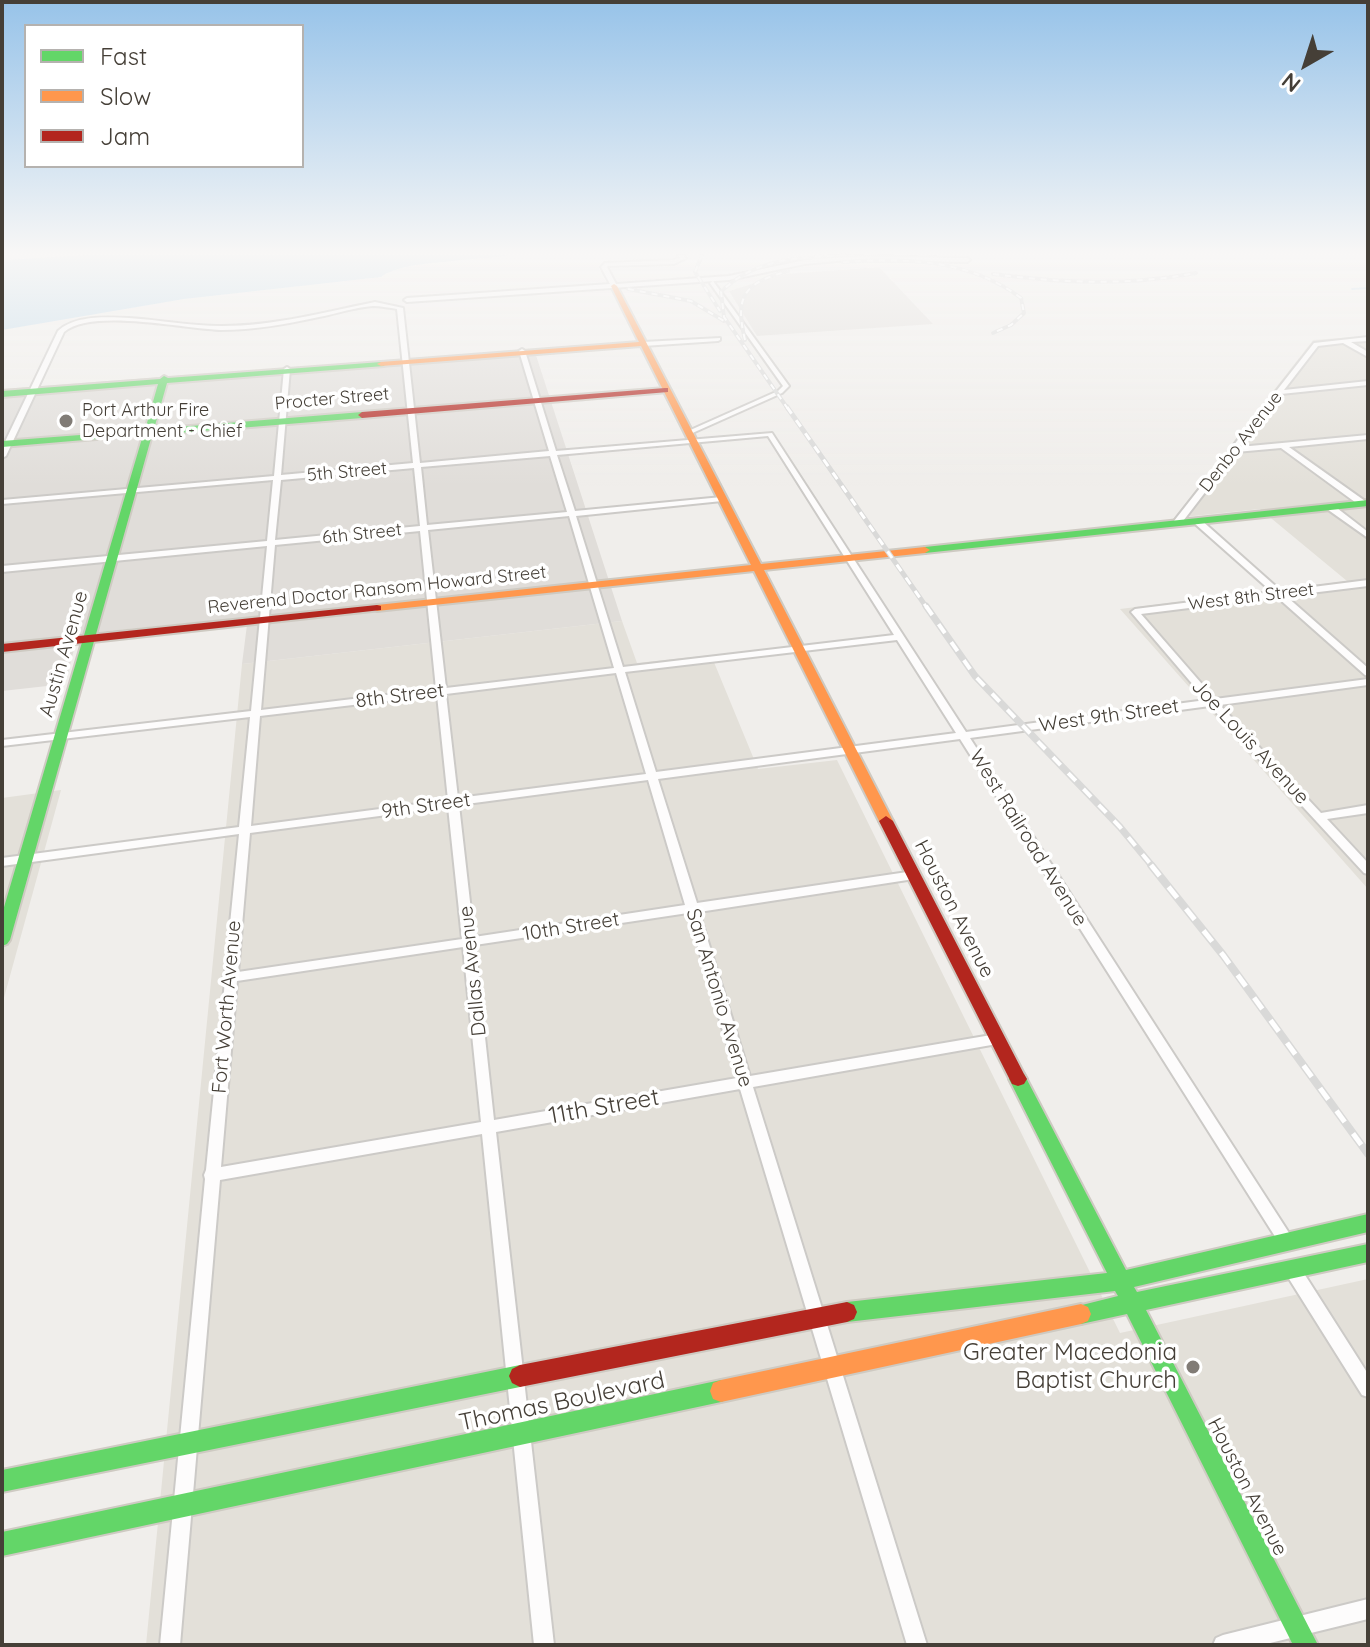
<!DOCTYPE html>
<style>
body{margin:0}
#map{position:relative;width:1370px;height:1647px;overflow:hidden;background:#f0eeeb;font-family:Quicksand,sans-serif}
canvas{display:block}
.frame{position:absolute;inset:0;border:4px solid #453f37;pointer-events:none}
.legend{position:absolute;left:24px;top:24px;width:280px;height:144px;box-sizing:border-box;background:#fff;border:2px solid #b5b2af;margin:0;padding:10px 14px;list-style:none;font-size:24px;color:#453f37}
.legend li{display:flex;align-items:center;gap:16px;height:40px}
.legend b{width:40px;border:2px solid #b5b2af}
.north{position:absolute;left:1266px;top:24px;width:80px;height:80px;-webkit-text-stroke:6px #fff;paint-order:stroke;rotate:219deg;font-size:22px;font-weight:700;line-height:32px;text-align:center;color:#453f37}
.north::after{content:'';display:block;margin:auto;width:28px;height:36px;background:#453f37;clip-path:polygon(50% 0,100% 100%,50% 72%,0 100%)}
</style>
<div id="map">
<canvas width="1370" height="1647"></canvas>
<div class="frame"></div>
<ul class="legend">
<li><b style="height:10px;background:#63d668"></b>Fast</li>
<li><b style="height:10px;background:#ff974d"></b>Slow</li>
<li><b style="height:10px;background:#b3261e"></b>Jam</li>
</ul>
<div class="north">N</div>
</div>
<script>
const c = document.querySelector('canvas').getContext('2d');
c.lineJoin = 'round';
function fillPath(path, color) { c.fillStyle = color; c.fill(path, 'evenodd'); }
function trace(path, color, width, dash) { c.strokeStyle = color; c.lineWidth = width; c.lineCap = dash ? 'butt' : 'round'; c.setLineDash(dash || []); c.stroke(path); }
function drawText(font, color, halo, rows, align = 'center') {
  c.font = font + ' Quicksand,sans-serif'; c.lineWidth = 7; c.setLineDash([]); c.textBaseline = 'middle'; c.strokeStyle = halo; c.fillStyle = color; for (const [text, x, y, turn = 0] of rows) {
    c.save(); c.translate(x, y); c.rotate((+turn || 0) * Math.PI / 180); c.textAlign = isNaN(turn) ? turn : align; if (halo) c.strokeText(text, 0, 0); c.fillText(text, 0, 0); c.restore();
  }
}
const residential = new Path2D(`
 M1368 336V889L1120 609 1347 581 1260 509 1174 518 1313 340Z
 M622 621 637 663 711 655 758 769 837 760 1120 1333 1368 1279V1645H146L242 664Z
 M61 790 2 1005V798Z`);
const industrial = new Path2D(`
 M879 267 933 324 757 336 729 291 785 274Z
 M534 349 622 621 242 664 248 617 78 634 65 684 2 691V389Z`);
const water = new Path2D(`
 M86 255H510C478 261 402 260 381 277L184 299 2 330V260Z`);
const stream = new Path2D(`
 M1352 289 1368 288`);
const street = new Path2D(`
 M678 255H683L686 258 674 264 608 266 607 267 616 284 729 276 805 260 848 256 967 258 970 260 967 262 848 260 805 264 729 280 407 302 404 300 407 298 610 284 601 267 605 263 673 260 680 258Z
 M713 281 789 386 782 393 688 435 686 434V432L778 391 783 386 710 283Z
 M375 302 403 308 420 463 549 451 519 351 522 349 525 351 556 451 772 433 966 732 1206 700 1131 612 1135 609 1272 592 1194 523V519H1200L1281 591 1368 580V586L1286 596 1368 668V676L1365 675 1277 597 1141 614 1215 699 1368 679V685L1220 705 1321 813 1368 805V813L1327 819 1368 863V874L1364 873 1210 706 970 738 1291 1236 1294 1241 1291 1246 1286 1248 1281 1246 960 739 658 779 697 903 914 871 920 875 914 879 699 912 750 1076 997 1034 1002 1035 1004 1039 1002 1043 997 1044 753 1087 927 1645H907L740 1089 496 1132 554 1645H534L482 1134 220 1180 180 1645H160L205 1179 204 1175 206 1170 225 981 223 978 225 974 239 834 2 866V858L239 827 250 717 2 746V740L251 711 267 546 2 572V566L267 541 273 480 2 504V500L274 476 284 369 287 367 290 369 281 475 413 463 397 309C390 308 381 306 373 306 355 307 336 314 319 317 287 324 254 330 221 330 184 329 92 308 64 332L6 456 2 458V448L58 331C75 315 108 317 129 318 160 320 191 326 222 326 274 326 325 312 375 302ZM768 436 894 635 623 667 576 516 722 501 726 499 722 497 575 511 557 455ZM550 456 567 512 427 525 421 467ZM414 468 420 526 275 540 281 480ZM569 516 614 668 446 688 428 530ZM420 531 436 689 261 710 275 545ZM897 640 956 733 656 772 625 672ZM616 673 646 774 458 798 446 694ZM437 695 448 800 251 826 260 716ZM648 780 685 905 474 937 459 805ZM448 807 462 939 238 972 250 833ZM688 913 737 1078 494 1120 475 945ZM463 947 481 1122 221 1167 237 981Z
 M1368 337V341L1351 342 1368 352V357L1343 343 1318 346 1284 390 1368 381V385L1281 394 1239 447 1368 435V439L1289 447 1365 501V505H1359L1281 448 1236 452 1180 525H1174V521L1314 343Z
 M720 338V340L718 341 643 346 640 344 643 342Z
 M1327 505H1333L1368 532V538L1327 509Z
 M1292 1262 1298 1264 1368 1374V1397L1362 1395 1286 1274 1284 1269 1286 1264Z
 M1368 1599V1619L1262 1645H1213L1216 1638 1223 1635Z`);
const fast = new Path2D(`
 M381 362 385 364 384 366 167 383 154 429 362 412 366 415 362 418 152 435 10 940 7 944 2 946V914L143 435 2 447V441L145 430 158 384 2 397V391L160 379 164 376 168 378Z
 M1368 500V506L925 553 920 550 925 547Z
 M1018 1072 1024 1074 1126 1270 1368 1214V1232L1134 1287 1137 1292 1368 1244V1262L1146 1310 1318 1645H1293L1127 1314 1081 1324 1074 1321 1071 1314 1074 1307 1118 1296 1115 1291 847 1322 840 1319 837 1312 840 1305 847 1302 1107 1273 1009 1079 1012 1074Z
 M520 1365 528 1369 531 1376 528 1383 520 1387 2 1492V1470Z
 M721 1380 729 1383 732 1391 729 1399 721 1402 2 1556V1532Z`);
const slow = new Path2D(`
 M614 284 617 286 761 564 925 547 930 550 925 553 764 570 893 821 891 824H881L879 821 754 571 377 611 371 608 377 605 751 565 641 346 381 366 377 364 381 362 639 342 611 286Z
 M1081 1304 1088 1307 1091 1314 1088 1321 1081 1324 721 1402 713 1399 710 1391 713 1383 721 1380Z`);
const jam = new Path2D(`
 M665 388H668V392L362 418 358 415 362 412Z
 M377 605 381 606V610L2 652V644Z
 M886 816 893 821 1024 1074 1027 1079 1024 1084 1018 1086 1012 1084 879 821Z
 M847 1302 854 1305 857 1312 854 1319 847 1322 520 1387 512 1383 509 1376 512 1369 520 1365Z`);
const railFar3 = new Path2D(`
 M702 255 695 272 720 311
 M843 262C906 258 969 259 1021 298L1024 313 1011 325 993 333
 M993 274C1061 283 1128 286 1196 273
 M628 289 691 301 724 321
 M745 340C734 295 745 283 788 271
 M788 409 724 317 721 292C756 256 807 257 854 255`);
const railFar2 = new Path2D(`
 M787 407 927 608`);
const railFar1 = new Path2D(`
 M926 606 975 676 1120 827 1153 867`);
const rail = new Path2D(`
 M1151 865 1223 955 1368 1154`);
const markers = [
 [66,421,8,"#817c76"],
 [1193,1367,8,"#817c76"]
];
const farStreetnames = [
 ["Procter Street",332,399,-5],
 ["Denbo Avenue",1241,442,-52],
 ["5th Street",347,472,-5],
 ["6th Street",362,534,-6],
 ["Reverend Doctor Ransom Howard Street",377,590,-6],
 ["West 8th Street",1251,597,-7]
];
const farPoinames = [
 ["Port Arthur Fire",82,411],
 ["Department - Chief",82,432]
];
const streetNames = [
 ["Austin Avenue",64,654,-74],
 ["8th Street",400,696,-7],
 ["West 9th Street",1109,716,-8],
 ["Joe Louis Avenue",1250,742,47],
 ["9th Street",426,806,-8],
 ["West Railroad Avenue",1028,838,58],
 ["Houston Avenue",954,909,63],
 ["10th Street",571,927,-9],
 ["Dallas Avenue",473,971,-96],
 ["San Antonio Avenue",719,998,73],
 ["Fort Worth Avenue",227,1007,-85],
 ["Houston Avenue",1247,1487,63]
];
const nearStreetnames = [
 ["11th Street",604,1107,-10],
 ["Thomas Boulevard",562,1402,-12]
];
const nearPoinames = [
 ["Greater Macedonia",1177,1353],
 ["Baptist Church",1177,1381]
];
fillPath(residential, '#e3e0d9');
fillPath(industrial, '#e0ddd9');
fillPath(water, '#bfdaea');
trace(stream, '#bfdaea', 2);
trace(street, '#cccac7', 4);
trace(fast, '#cecac2', 4);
trace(slow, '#cecac2', 4);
trace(jam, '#cecac2', 4);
fillPath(street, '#fdfcfc');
fillPath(fast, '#63d668');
fillPath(slow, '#ff974d');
fillPath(jam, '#b3261e');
trace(railFar3, '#d9d9d8', 4);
trace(railFar2, '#d9d9d8', 5);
trace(railFar1, '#d9d9d8', 7);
trace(rail, '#d9d9d8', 8);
trace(railFar3, '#fff', 2, [6]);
trace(railFar2, '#fff', 3, [8]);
trace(railFar1, '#fff', 4, [11]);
trace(rail, '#fff', 5, [14]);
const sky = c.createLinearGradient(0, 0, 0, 486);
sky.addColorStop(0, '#97c3e9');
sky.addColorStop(0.52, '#f8f7f6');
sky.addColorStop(1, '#f8f7f600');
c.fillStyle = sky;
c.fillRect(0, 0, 1370, 486);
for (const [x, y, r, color] of markers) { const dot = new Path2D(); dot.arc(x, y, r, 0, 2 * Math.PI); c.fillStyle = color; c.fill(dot); trace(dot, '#fff', 3); }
drawText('18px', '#453f37', '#fff', farStreetnames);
drawText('18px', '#453f37', '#fff', farPoinames, 'left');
drawText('20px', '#453f37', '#fff', streetNames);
drawText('24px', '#453f37', '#fff', nearStreetnames);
drawText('24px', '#453f37', '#fff', nearPoinames, 'right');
</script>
